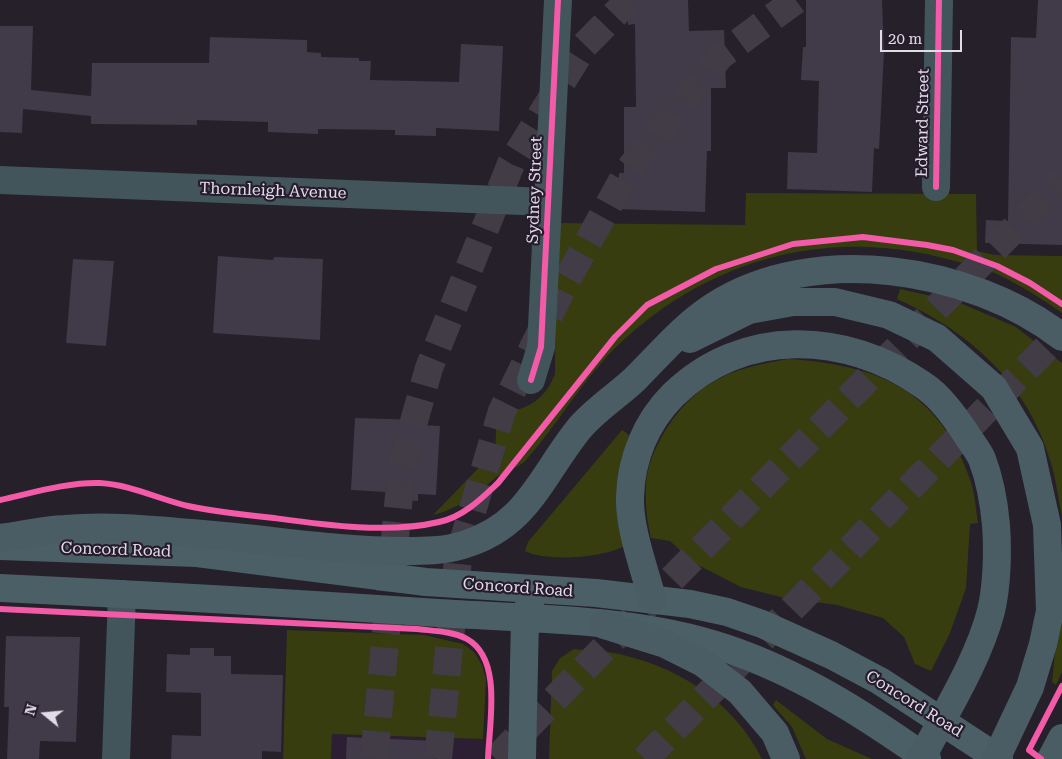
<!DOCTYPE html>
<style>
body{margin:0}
#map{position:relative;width:1062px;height:759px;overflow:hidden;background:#252029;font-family:"Roboto Serif",serif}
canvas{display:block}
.north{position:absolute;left:20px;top:689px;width:50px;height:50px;-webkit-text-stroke:4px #261c2d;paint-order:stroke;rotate:287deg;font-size:14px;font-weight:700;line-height:20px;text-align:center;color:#e2dce8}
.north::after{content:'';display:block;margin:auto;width:18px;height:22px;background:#e2dce8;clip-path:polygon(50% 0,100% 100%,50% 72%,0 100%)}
.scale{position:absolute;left:880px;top:30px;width:82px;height:22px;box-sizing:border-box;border:2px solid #e2dce8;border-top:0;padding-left:6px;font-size:15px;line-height:18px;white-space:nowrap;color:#e2dce8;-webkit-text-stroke:4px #261c2d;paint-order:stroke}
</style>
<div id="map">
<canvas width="1062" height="759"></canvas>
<div class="north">N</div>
<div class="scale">20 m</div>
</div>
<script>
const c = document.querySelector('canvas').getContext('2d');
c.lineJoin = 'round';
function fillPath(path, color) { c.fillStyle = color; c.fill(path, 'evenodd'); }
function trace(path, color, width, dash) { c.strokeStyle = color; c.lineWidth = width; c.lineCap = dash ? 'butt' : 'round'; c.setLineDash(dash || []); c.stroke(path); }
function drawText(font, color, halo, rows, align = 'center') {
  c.font = font + ' "Roboto Serif",serif'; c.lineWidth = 4.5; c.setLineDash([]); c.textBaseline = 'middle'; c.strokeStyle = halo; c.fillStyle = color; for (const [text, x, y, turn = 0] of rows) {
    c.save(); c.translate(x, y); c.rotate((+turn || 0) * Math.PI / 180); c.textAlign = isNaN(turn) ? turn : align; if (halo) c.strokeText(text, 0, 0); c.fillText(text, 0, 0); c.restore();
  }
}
const built = new Path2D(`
 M332 734 483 739 482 759H331Z`);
const green = new Path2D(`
 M746 193 976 194 977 251 995 255 1062 256V313C1041 298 1020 285 997 274 979 266 958 262 939 257 813 226 690 267 603 361 575 392 554 429 526 460 518 469 503 471 494 479 473 496 460 508 433 515L495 451 497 413C525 411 544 402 555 374L556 223 745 225Z
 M900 289 958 302 1016 327 1062 363V516C1058 498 1056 478 1050 460 1027 383 969 331 897 299Z
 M788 359C878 365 940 390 971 482 975 495 976 510 978 523L970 524 966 588 950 633 931 671 915 664 904 637 883 618 837 605 785 598 741 587 694 563 670 541 651 538C647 521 645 503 646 485 648 449 678 404 708 385 732 369 760 364 788 359Z
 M622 430 629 435C615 477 614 504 624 546 604 558 546 562 525 551L528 542Z
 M1062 581V672L1056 685 1052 682Z
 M287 630 424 635 463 644 474 652 482 665 486 679 483 739 332 734 331 759H283Z
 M574 649C591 651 610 651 627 656 684 670 736 706 762 759H549L552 671 560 658Z
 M776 700 827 739 872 759H806L792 727 773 705Z`);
const building = new Path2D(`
 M628 0H688L689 31 724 30 726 88H711V151H707L705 212 617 209 619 173H624V107H636L635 24 628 25Z
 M806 0H882L884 52 879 149 874 148 872 192 787 189 788 152 817 153 819 81 801 80 803 47H806Z
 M1038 0H1062V245L985 243 986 220 1008 221 1011 37 1036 38Z
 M0 26H33L31 90 91 96 92 63H209L210 37 307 40V52L321 53V57L359 58V61H371L370 80 459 82 461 44 503 46 499 131 436 128V136L395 135V130L318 129V134L268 132V122L197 120V125L91 124V116L23 109 22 133 0 132Z
 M218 256 273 260 274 257 323 259 320 340 213 333Z
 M73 259 114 261 106 346 66 343Z
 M355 418 420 420V425L440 426 436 495 418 494V501L385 499 386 492 351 490Z
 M6 636 80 637 76 742 40 741 39 759H7L9 707H4Z
 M190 648H214V656H231V674L283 675 281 752 262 751V759H171L172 735 201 736V693L166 692 167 654 190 655Z
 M347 737 434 741V759H346Z`);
const highwayTunnel = new Path2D(`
 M374 759 402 464 429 368 511 164 584 46 629 0
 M438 759 458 559 502 411 565 283 627 172 720 56 796 0
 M496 759 1062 180
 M645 759 1062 332`);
const street = new Path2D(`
 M0 180 547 202
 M936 187 939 0
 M531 380 541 347 558 0
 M116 759 122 594`);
const primary = new Path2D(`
 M0 546 197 553 426 582 596 593 690 604 727 612 762 624 831 655 880 681 999 759
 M0 588C146 595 292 603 438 613 531 619 637 618 725 648 798 672 865 715 927 759
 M522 759 525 618 530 602`);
const highway = new Path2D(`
 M690 339 749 310 793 302H835L889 315 937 338 994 388 1030 448 1047 525 1050 611 1043 644 1030 687 996 759
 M0 538C22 535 43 530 65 529 110 525 157 530 202 534 269 539 336 551 404 551 424 551 444 551 463 545 527 526 540 478 578 430 593 411 617 396 635 379 661 353 683 326 714 306 813 242 972 267 1062 337
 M652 598C644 568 629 528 630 497 631 459 646 422 673 395 742 327 846 331 923 385 940 396 954 416 965 432 970 441 978 450 982 459 990 480 994 503 996 525 998 551 997 586 991 611 978 661 945 713 921 759
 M604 625 665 644 703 663 740 692 775 733 786 759
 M1051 759 1062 738`);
const cycleway = new Path2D(`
 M936 187 939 0
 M531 380 541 347 558 0
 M0 500C32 493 68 482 100 483 132 485 158 499 188 506 216 512 245 515 274 518 325 525 388 534 439 522 463 517 481 499 498 483L615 337 647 305 716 269 793 244 863 237 927 245 953 250 997 266 1030 283 1062 304
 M0 609 417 629C433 631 453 631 467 639 503 659 489 724 488 759
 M1041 759 1029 750 1062 686`);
const streetNames = [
 ["Edward Street",923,123,-89],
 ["Sydney Street",535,190,-88],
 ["Thornleigh Avenue",273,191,2],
 ["Concord Road",116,550,2],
 ["Concord Road",518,588,4],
 ["Concord Road",914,704,32]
];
fillPath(built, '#2c1f34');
fillPath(green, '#373d0f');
fillPath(building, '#413a48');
trace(highwayTunnel, '#413c46', 28, [28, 14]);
trace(street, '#42555b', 28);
trace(primary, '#4b5f67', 28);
trace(highway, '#4a5c64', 28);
trace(cycleway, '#f35aa7', 6);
drawText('16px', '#e2dce8', '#261c2d', streetNames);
</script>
